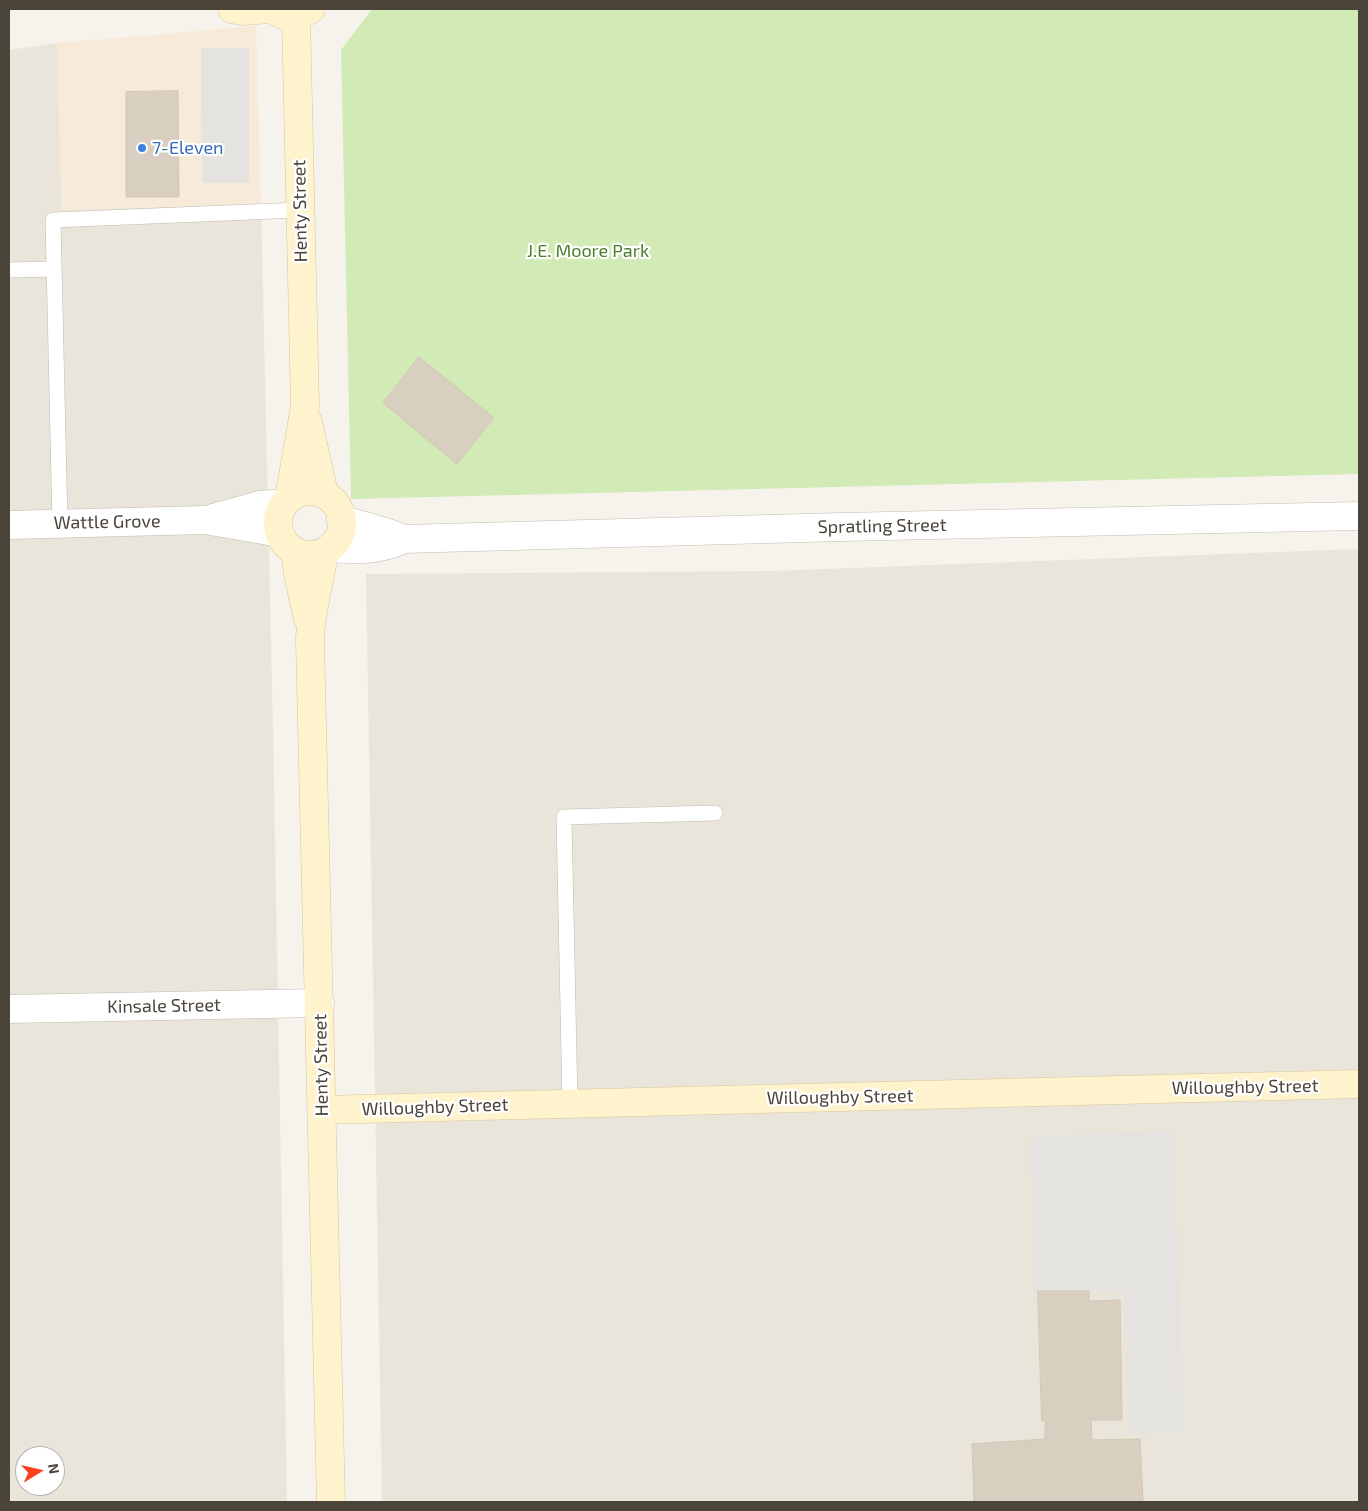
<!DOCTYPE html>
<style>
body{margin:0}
#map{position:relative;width:1368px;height:1511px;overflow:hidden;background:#f6f3ec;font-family:"Exo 2",sans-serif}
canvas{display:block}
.frame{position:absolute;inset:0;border:10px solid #4b4439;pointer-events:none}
.north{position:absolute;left:15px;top:1446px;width:50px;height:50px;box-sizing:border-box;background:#fff;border:1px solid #b7b4b0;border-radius:50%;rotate:81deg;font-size:14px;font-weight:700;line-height:20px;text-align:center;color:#4b4439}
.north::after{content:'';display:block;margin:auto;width:18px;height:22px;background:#fc3f1d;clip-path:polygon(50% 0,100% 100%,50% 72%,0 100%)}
</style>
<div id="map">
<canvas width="1368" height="1511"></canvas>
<div class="frame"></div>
<div class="north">N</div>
</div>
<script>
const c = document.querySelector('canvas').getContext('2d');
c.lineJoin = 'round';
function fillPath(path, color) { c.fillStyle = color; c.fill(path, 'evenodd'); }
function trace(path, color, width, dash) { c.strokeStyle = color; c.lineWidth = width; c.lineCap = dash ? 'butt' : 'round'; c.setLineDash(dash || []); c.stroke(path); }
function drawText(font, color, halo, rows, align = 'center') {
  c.font = font + ' "Exo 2",sans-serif'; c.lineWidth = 4.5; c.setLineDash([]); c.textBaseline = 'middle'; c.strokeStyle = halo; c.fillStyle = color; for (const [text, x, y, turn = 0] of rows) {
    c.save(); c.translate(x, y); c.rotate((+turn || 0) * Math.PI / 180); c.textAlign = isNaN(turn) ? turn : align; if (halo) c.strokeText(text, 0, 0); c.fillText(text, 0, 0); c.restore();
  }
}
const residential = new Path2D(`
 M57 43 62 210 261 204 273 731 287 1502H9V50ZM25 1456H55V1486H25Z
 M1359 549V1502H382L366 574 771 571Z`);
const commercial = new Path2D(`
 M256 26 261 204 62 210 57 43Z`);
const green = new Path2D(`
 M372 9H1359V474L351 499 341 50Z`);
const parking = new Path2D(`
 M201 48H249V183H202Z
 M1174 1130 1184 1432 1128 1434 1124 1290 1034 1292 1030 1137Z`);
const building = new Path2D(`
 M178 91 179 197H126V92Z
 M419 357 494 418 457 464 383 403Z
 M1038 1291H1089V1301L1120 1300 1122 1420H1091L1092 1440 1140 1439 1143 1502H974L972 1444 1045 1439V1421H1042Z`);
const lane = new Path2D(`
 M9 270 54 269
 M60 524 53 220 300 210
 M570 1104 564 817 715 813`);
const street = new Path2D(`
 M213 518 260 505 285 503
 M341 519C362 526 384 530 404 539
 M9 525 205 520 280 533
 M329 548C358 550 378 551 404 539L841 527 1359 516
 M9 1009 320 1003`);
const secondary = new Path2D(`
 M232 9 242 11 271 9
 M272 9C286 19 296 19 311 9
 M308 422 324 494
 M278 523a32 32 0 1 1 64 0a32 32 0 1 1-64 0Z
 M289 499 305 406 296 17
 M295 551 298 574 308 619
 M324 552C320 582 310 612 310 642L331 1502
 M321 1110 1359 1084`);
const markers = [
 [142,148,5,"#3f7fe0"]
];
const shopNames = [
 ["7-Eleven",152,148]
];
const streetNames = [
 ["Henty Street",300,211,-91],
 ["Wattle Grove",107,522,-1],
 ["Spratling Street",882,526,-1],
 ["Kinsale Street",164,1006,-1],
 ["Henty Street",321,1065,-91],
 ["Willoughby Street",1245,1087,-1],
 ["Willoughby Street",840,1097,-1],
 ["Willoughby Street",435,1107,-2]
];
const parkNames = [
 ["J.E. Moore Park",588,251]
];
fillPath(residential, '#eae5da');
fillPath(commercial, '#f7ead8');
fillPath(green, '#d2eab5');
fillPath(parking, '#e5e3e0');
fillPath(building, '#d8cfc1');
trace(building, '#d3c7b4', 1);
trace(lane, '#c2bbae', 16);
trace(street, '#c2bbae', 29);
trace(secondary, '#d6c79b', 29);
trace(lane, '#fff', 15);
trace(street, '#fff', 28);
trace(secondary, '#fff3cd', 28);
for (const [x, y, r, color] of markers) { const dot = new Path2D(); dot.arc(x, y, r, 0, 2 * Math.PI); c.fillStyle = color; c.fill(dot); trace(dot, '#fff', 2); }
drawText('18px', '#366cbe', '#fff', shopNames, 'left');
drawText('18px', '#4b4439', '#fff', streetNames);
drawText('18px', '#4a7f2a', '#fff', parkNames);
</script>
